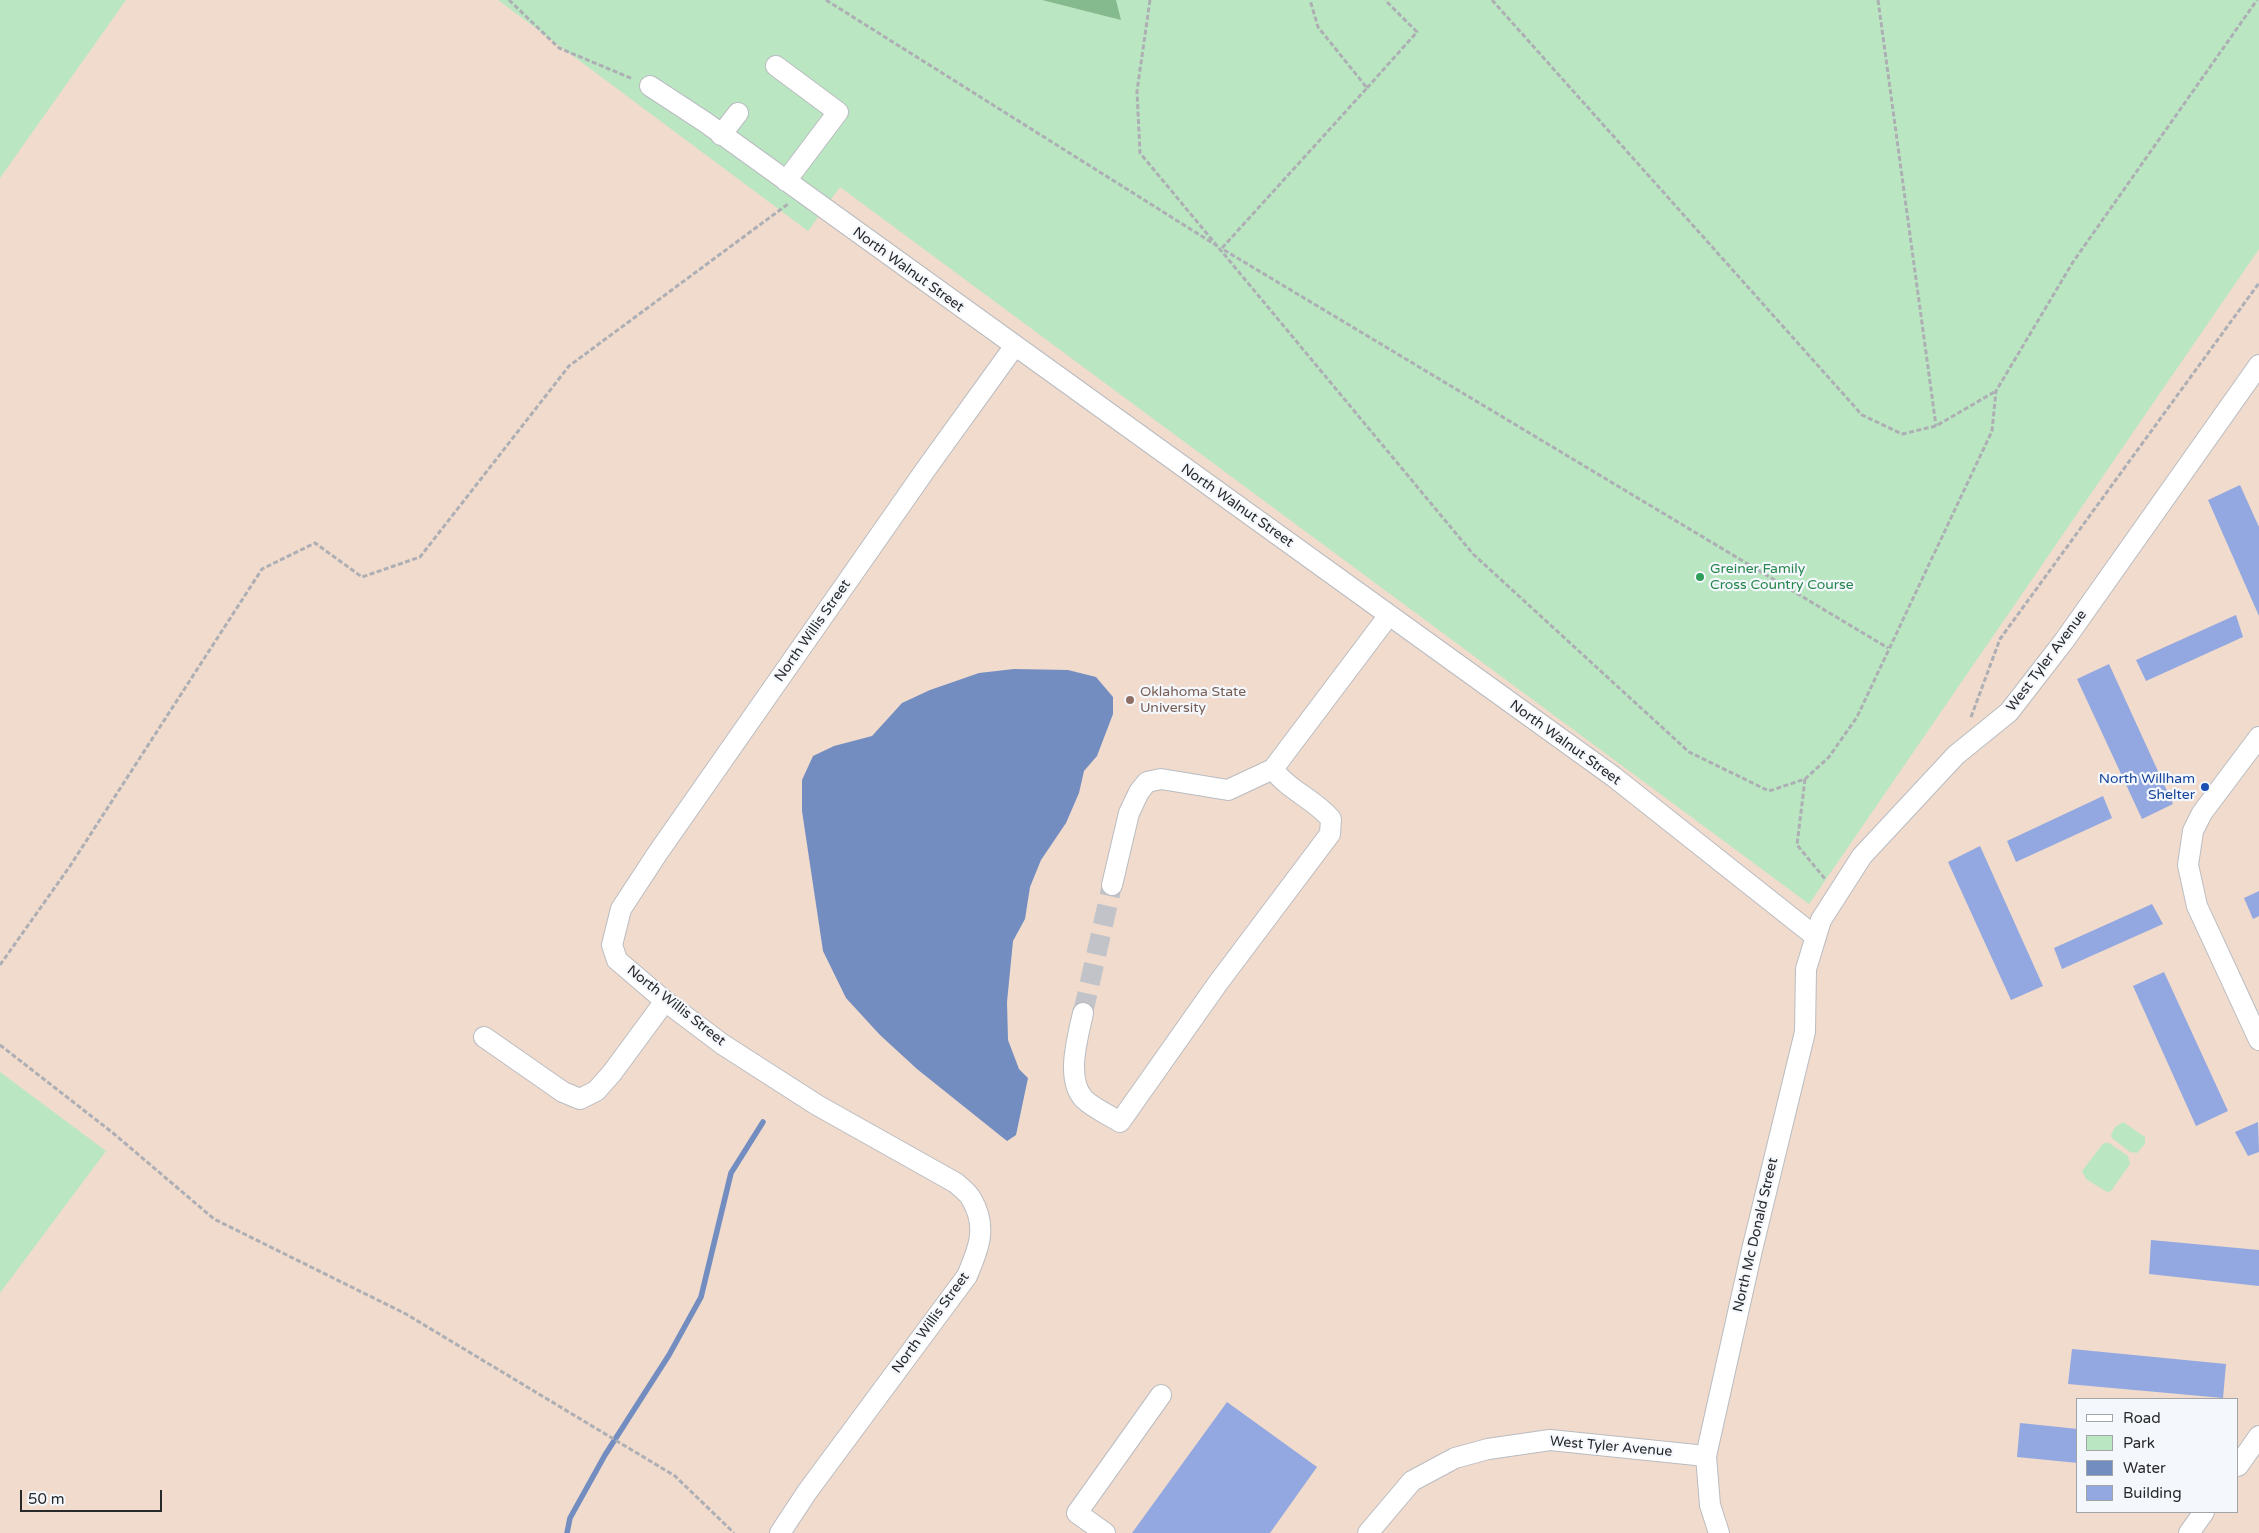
<!DOCTYPE html>
<style>
body{margin:0}
#map{position:relative;width:2259px;height:1533px;overflow:hidden;background:#e7e9ef;font-family:"Varela Round",sans-serif}
canvas{display:block}
.legend{position:absolute;left:2076px;top:1398px;width:162px;height:115px;box-sizing:border-box;background:#f4f7fc;border:1px solid #a2a5a8;margin:0;padding:6px 9px;list-style:none;font-size:15px;color:#28292b}
.legend li{display:flex;align-items:center;gap:10px;height:25px}
.legend b{width:25px;border:1px solid #a2a5a8}
.scale{position:absolute;left:20px;top:1490px;width:142px;height:22px;box-sizing:border-box;border:2px solid #28292b;border-top:0;padding-left:6px;font-size:15px;line-height:18px;white-space:nowrap;color:#28292b;-webkit-text-stroke:4px #f4f7fc;paint-order:stroke}
</style>
<div id="map">
<canvas width="2259" height="1533"></canvas>
<ul class="legend">
<li><b style="height:6px;background:#fff"></b>Road</li>
<li><b style="height:14px;background:#bae7c2"></b>Park</li>
<li><b style="height:14px;background:#738dc1"></b>Water</li>
<li><b style="height:14px;background:#93a8e0"></b>Building</li>
</ul>
<div class="scale">50 m</div>
</div>
<script>
const c = document.querySelector('canvas').getContext('2d');
c.lineJoin = 'round';
function fillPath(path, color) { c.fillStyle = color; c.fill(path, 'evenodd'); }
function trace(path, color, width, dash) { c.strokeStyle = color; c.lineWidth = width; c.lineCap = dash ? 'butt' : 'round'; c.setLineDash(dash || []); c.stroke(path); }
function drawText(font, color, halo, rows, align = 'center') {
  c.font = font + ' "Varela Round",sans-serif'; c.lineWidth = 4.5; c.setLineDash([]); c.textBaseline = 'middle'; c.strokeStyle = halo; c.fillStyle = color; for (const [text, x, y, turn = 0] of rows) {
    c.save(); c.translate(x, y); c.rotate((+turn || 0) * Math.PI / 180); c.textAlign = isNaN(turn) ? turn : align; if (halo) c.strokeText(text, 0, 0); c.fillText(text, 0, 0); c.restore();
  }
}
const education = new Path2D(`
 M0 0H2259V1533H0ZM2078 1399H2238V1512H2078Z`);
const green = new Path2D(`
 M0 0H126L0 178Z
 M498 0H2259V249L1809 904 840 187 808 231Z
 M0 1072 106 1151 0 1293Z
 M2123 1122 2145 1137V1144L2137 1153 2130 1152 2112 1138 2111 1135 2115 1127Z
 M2105 1143H2109L2128 1156 2130 1164 2111 1191 2107 1192 2086 1179 2082 1171 2102 1145Z`);
const forest = new Path2D(`
 M1042 0H1116L1121 20Z`);
const water = new Path2D(`
 M1014 669 1068 670 1096 677 1113 697V714L1097 756 1084 771 1079 793 1066 823 1041 860 1030 887 1025 919 1013 941 1007 1002 1008 1040 1019 1069 1028 1078 1016 1135 1007 1141 917 1069 880 1035 846 998 823 951 802 811V780L813 756 834 746 872 736 902 703 930 690 979 673Z`);
const stream = new Path2D(`
 M567 1533 570 1518 605 1455 669 1355 701 1297 731 1173 763 1122`);
const building = new Path2D(`
 M2240 485 2259 527V616L2208 500Z
 M2236 615 2243 637 2146 681 2136 660Z
 M2109 664 2173 804 2142 819 2077 679Z
 M2103 796 2112 818 2016 862 2007 841Z
 M1980 846 2043 986 2011 1000 1948 862Z
 M2259 891V916L2253 919 2244 898Z
 M2152 904 2163 924 2062 969 2054 948Z
 M2164 972 2228 1111 2196 1126 2133 986Z
 M2258 1122 2259 1152 2248 1156 2235 1132Z
 M2151 1240 2259 1250V1286L2149 1274Z
 M2072 1349 2226 1364 2223 1398 2068 1384Z
 M1227 1402 1317 1467 1270 1533H1132Z
 M2020 1423 2078 1429V1463L2017 1457Z`);
const minorTunnel = new Path2D(`
 M1083 1013 1112 885`);
const path = new Path2D(`
 M509 0 559 48 633 79
 M826 0 1219 247
 M1150 0 1137 91 1140 153 1473 554 1689 752 1769 791 1805 779 1829 757 1857 717 1992 431 1996 391 2073 262 2257 0
 M1492 0 1862 415 1902 434 1936 426 1996 391
 M1878 0 1936 426
 M1367 88 1417 32 1385 0
 M1222 248 1367 88 1318 27 1310 0
 M1224 250 1888 648
 M1971 717 2000 639 2259 283
 M1805 779 1797 845 1826 880
 M0 965 70 866 262 569 315 543 362 577 420 557 569 366 788 204
 M0 1045 113 1133 214 1219 406 1314 675 1476 734 1533`);
const minor = new Path2D(`
 M776 66 838 112 786 181
 M650 86 705 122 1614 777 1816 937
 M721 135 738 113
 M2259 737 2202 813 2193 831 2188 865 2197 906 2259 1040
 M1273 769 1389 615
 M1083 1013C1078 1037 1065 1079 1084 1099 1093 1108 1109 1115 1120 1122L1218 983 1330 834 1331 819C1314 799 1288 790 1273 769L1228 790 1161 779 1147 782 1139 792 1129 813 1112 885
 M484 1037 563 1092 580 1099 596 1091 612 1073 665 1001
 M2238 1466 2259 1436
 M780 1533 807 1492 967 1276C978 1250 988 1228 972 1200 969 1193 961 1188 956 1183L817 1105 722 1044 665 1001 617 960 612 945 621 909 657 854 926 469 1014 347
 M1105 1533 1077 1513 1161 1395
 M1368 1533 1412 1481 1455 1458 1488 1449 1550 1440 1706 1456
 M1719 1533 1710 1505 1706 1456 1752 1250 1805 1032 1806 969 1821 920 1862 856 1956 755 2009 712 2064 641 2259 365
 M2189 1533 2204 1512`);
const markers = [
 [1700,577,5,"#2e9e5b"],
 [1130,700,5,"#8d6e63"],
 [2205,787,5,"#1a4fb4"]
];
const streetNames = [
 ["North Walnut Street",908,270,36],
 ["North Walnut Street",1237,506,35],
 ["North Willis Street",813,631,-55],
 ["West Tyler Avenue",2047,661,-53],
 ["North Walnut Street",1565,743,36],
 ["North Willis Street",676,1006,38],
 ["North Mc Donald Street",1756,1235,-77],
 ["North Willis Street",931,1323,-54],
 ["West Tyler Avenue",1611,1447,5]
];
const leisureNames = [
 ["Greiner Family",1710,569],
 ["Cross Country Course",1710,585]
];
const educationNames = [
 ["Oklahoma State",1140,692],
 ["University",1140,708]
];
const transitNames = [
 ["North Willham",2195,779],
 ["Shelter",2195,795]
];
fillPath(education, '#f0dbcd');
fillPath(green, '#bae7c2');
fillPath(forest, '#85ba8f');
fillPath(water, '#738dc1');
trace(stream, '#738dc1', 5.5);
fillPath(building, '#93a8e0');
trace(minorTunnel, '#c1c3c8', 20, [20, 10]);
trace(minor, '#babcc1', 22);
trace(path, '#adafb4', 3, [5, 2.5]);
trace(minor, '#fff', 20);
for (const [x, y, r, color] of markers) { const dot = new Path2D(); dot.arc(x, y, r, 0, 2 * Math.PI); c.fillStyle = color; c.fill(dot); trace(dot, '#f4f7fc', 2); }
drawText('14px', '#28292b', '#f4f7fc', streetNames);
drawText('14px', '#27864d', '#f4f7fc', leisureNames, 'left');
drawText('14px', '#785e54', '#f4f7fc', educationNames, 'left');
drawText('14px', '#164399', '#f4f7fc', transitNames, 'right');
</script>
